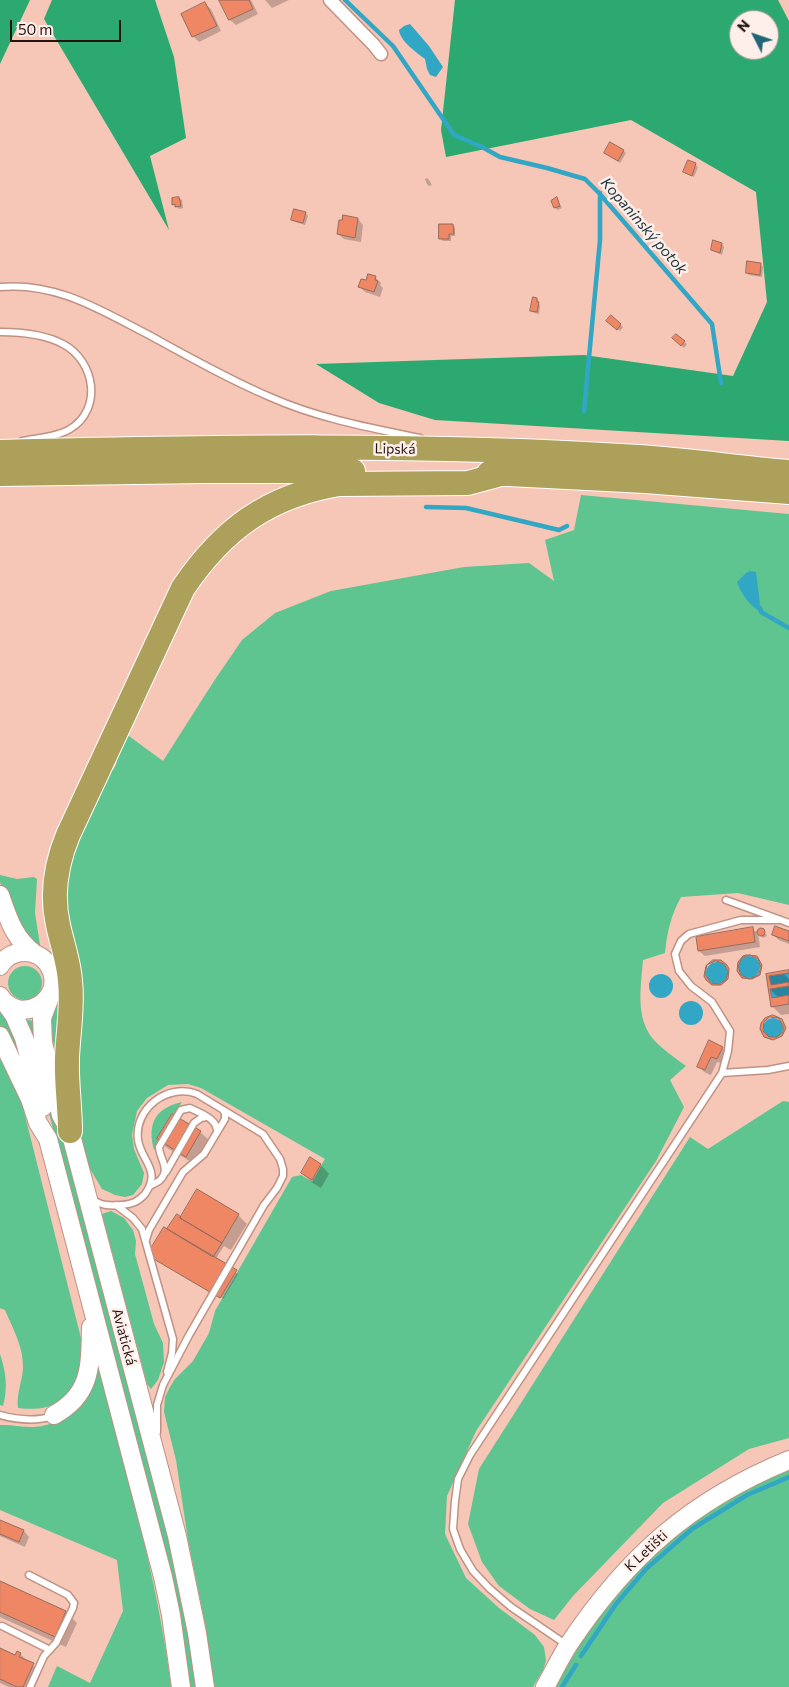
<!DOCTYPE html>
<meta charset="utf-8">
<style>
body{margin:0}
#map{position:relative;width:789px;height:1687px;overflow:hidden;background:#f6c6b6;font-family:Commissioner,sans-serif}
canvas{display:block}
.north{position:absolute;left:729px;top:10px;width:50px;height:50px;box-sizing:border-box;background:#feefea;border:1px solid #a79792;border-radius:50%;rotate:311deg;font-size:14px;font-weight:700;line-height:20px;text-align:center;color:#24130e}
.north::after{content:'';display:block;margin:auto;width:18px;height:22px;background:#226577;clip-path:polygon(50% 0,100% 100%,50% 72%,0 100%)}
.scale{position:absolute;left:10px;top:20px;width:111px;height:22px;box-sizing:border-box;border:2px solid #24130e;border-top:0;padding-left:6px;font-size:15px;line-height:18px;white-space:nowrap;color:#24130e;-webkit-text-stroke:4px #feefea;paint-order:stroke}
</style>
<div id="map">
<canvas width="789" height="1687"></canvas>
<div class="north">N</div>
<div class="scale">50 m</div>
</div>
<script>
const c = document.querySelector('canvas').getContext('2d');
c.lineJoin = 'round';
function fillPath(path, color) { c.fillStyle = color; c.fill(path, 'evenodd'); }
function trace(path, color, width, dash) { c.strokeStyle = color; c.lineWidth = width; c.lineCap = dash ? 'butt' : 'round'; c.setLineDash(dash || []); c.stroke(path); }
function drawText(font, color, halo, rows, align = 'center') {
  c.font = font + ' Commissioner,sans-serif'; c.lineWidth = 5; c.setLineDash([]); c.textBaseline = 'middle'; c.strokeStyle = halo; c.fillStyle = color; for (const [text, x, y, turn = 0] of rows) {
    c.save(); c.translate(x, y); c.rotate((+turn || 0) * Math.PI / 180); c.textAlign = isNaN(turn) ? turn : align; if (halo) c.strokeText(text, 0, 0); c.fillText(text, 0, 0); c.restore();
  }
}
const green = new Path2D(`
 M581 495 789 514V905L738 893 681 897C671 915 667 932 665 953L643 960C641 986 635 1017 653 1039 662 1049 675 1058 686 1066L670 1080 684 1107 656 1161 476 1431 447 1496 445 1534 466 1578 499 1608 535 1635 544 1647 546 1660 544 1668 533 1687H214L205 1623 188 1540 176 1460 164 1412 165 1397 170 1387 175 1379 193 1361 209 1333 215 1311 292 1177 301 1175 312 1182 325 1159 201 1088 188 1084 168 1085 147 1098 137 1111 132 1135 134 1149 144 1173 142 1184 133 1195 125 1197 115 1195 102 1189 90 1169 81 1138 74 1096 62 885 106 768 113 770 117 762 111 759 122 731 163 761 214 681 242 640 275 613 331 591 464 567 529 563 554 581 545 540 574 530Z
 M0 875 17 879 34 877 37 879 35 913 40 945 37 948 16 925 0 882Z
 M62 964 58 1059 53 1041 50 1021 51 1010 60 988Z
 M8 983a17 17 0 1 1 34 0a17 17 0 1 1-34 0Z
 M0 1008 14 1031 25 1078 0 1025Z
 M28 1020 34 1021 35 1036 170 1545 189 1637 195 1687H189L149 1490 38 1072 26 1022Z
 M0 1051 19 1092 85 1354C82 1363 81 1376 77 1384 63 1407 42 1411 18 1408 16 1396 22 1382 23 1369 24 1348 13 1329 5 1310L0 1308Z
 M783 1101 789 1102V1438L749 1449 663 1503 573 1596 554 1620 530 1609 499 1586 482 1562 468 1524 479 1469 690 1137 708 1149Z
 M182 1102 174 1115 171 1114 157 1139 159 1141 154 1150C147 1124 155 1108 182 1102Z
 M111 1211 124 1218 133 1230 136 1241 135 1254 154 1324 163 1343 164 1362 158 1380 151 1389 147 1384 102 1214Z
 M0 1354C6 1372 8 1388 3 1406L0 1405Z
 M97 1367 99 1368C126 1473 158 1579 171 1687H48L57 1666 90 1683 123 1611 117 1560 0 1510V1425C22 1425 32 1431 55 1422Z
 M789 1469V1687H555C572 1659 588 1629 608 1603 641 1560 685 1525 731 1497 749 1485 770 1478 789 1469Z`);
const forest = new Path2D(`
 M0 0H30L0 64Z
 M52 0H155L174 57 186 138 150 156 169 230 44 19Z
 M455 0H778L789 21V441L435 420 379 403 316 364 584 355 733 376 767 302 756 192 631 120 446 157 441 130ZM739 20H769V50H739Z`);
const water = new Path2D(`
 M410 24 429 46 443 67 436 77 430 75 427 69 425 59C417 53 400 41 399 30L404 26Z
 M750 571 756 572 761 612C749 605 742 595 737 582L746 573Z
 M738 967a11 11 0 1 1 22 0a11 11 0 1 1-22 0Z
 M706 973a11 11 0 1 1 22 0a11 11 0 1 1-22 0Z
 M789 973V982L771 985 769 976Z
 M649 986a12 12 0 1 1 24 0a12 12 0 1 1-24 0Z
 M789 986V995L772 998 770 989Z
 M679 1013a12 12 0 1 1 24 0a12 12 0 1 1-24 0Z
 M763 1028a10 10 0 1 1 20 0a10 10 0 1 1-20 0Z`);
const shadow = new Path2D(`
 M221 0H251L258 14 236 25 230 20Z
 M265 0H289L272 8Z
 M205 4 211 9 221 31 199 42 193 36 183 14Z
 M623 151 626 153 620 163 605 153Z
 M695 164 698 167 694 177 685 172Z
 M427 178 429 180 432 185 429 186 427 184 425 179Z
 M179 198 182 200 183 208 179 209 174 204Z
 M557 199 562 208 558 210 555 208Z
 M305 213 308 216 305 225 295 222 292 219Z
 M358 219 363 225 361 242 344 239 338 234Z
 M453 225 455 227V236H451V241H443L440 238Z
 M722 244 724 247 722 255 712 250Z
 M760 264 763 267 762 277 749 275 747 273Z
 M375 277 381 283 380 285 383 288 380 297 365 292 360 287Z
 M537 299 540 306 539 314 534 313 532 310Z
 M612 317 623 327 620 331 608 321Z
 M674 338 684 342 687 344 684 348Z
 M752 928 757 933 762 929 766 934 767 936 763 938 758 933 760 947 705 956 699 951 697 938Z
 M789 932V944L779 940 773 935Z
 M783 973 789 979V1014L781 1015 772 1006 779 998 769 988 767 975Z
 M722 1048 728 1053 723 1064 717 1062 711 1075 704 1072 699 1066Z
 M200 1132 209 1140 195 1164 167 1148 158 1139Z
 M310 1159 321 1165 329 1174 321 1188 311 1182 302 1173Z
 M238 1215 247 1224 231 1250 224 1246 215 1260 238 1274 223 1299 151 1257 168 1231 181 1219Z
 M0 1522 24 1531 29 1537 25 1547 0 1536Z
 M0 1582 66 1612 77 1623 66 1647 0 1617Z
 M0 1649 16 1656 20 1654 41 1673 35 1687H9L0 1683Z`);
const stream = new Path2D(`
 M345 0 393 46 454 135 482 147 500 157 547 168 585 179 599 193 712 324 721 383
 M584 411 600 240V193
 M426 507 466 508 559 530 567 526
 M760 608 761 612 789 628
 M581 1656 616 1604 646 1569 692 1529 747 1495 789 1477
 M562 1687 576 1665`);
const building = new Path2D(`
 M219 0H249L253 9 229 20Z
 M205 2 217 26 192 37 181 14Z
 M610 142 624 150 618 161 604 153Z
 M688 160 696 163 692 176 683 172Z
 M179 197 181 206 175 207V204L172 205V198Z
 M557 197 560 206 554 208 551 201Z
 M294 209 306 212 303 223 291 220Z
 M343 215 358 218 355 238 337 234 339 220H342Z
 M439 224H453L454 234H449V239H439Z
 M713 240 722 243 720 253 711 250Z
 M747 261 761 263 760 275 746 273Z
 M368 274 376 276 375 280 378 281 374 292 358 287 361 279 366 280Z
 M533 297 537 298V302H539L537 312 530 311Z
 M611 315 621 324 617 330 606 321Z
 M676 334 685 341 681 346 672 338Z
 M775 926 789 931V941L772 935Z
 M753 927 755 942 698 951 696 937Z
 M757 932a4 4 0 1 1 8 0a4 4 0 1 1-8 0Z
 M747 955 757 956 762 965 760 975 752 979 742 978 737 971 738 962 743 956ZM750 955 758 959 761 968 758 975 749 979 741 975 738 966 742 958Z
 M713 960H721L727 965 729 969 728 979 721 985H712L706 980 704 976 706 966ZM716 961 724 964 728 971 726 980 719 984 711 983 705 974 707 965Z
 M789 970V973L769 976 771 985 789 982V986L770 989 772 998 789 995V1004L771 1007 766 974Z
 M773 1015 782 1019 786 1028 782 1036 773 1040 764 1037 760 1029 761 1023 765 1018ZM770 1017 778 1018 783 1025V1032L777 1037H769L763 1031 764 1022Z
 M709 1040 723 1047 717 1059 711 1057 705 1070 697 1067Z
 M172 1114 201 1131 186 1157 157 1139Z
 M310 1157 321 1164 312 1180 301 1173Z
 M197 1189 239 1214 222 1243 180 1218Z
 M177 1214 181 1217 180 1218 222 1243 213 1257 167 1229Z
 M164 1227 237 1270 220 1298 147 1255Z
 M0 1520 24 1530 19 1542 0 1534Z
 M0 1581 66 1611 55 1637 0 1612Z
 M0 1648 15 1655 17 1651 21 1653 19 1657 34 1663 23 1687H17L0 1679Z`);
const lane = new Path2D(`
 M0 287C57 282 100 310 149 335 189 357 228 379 270 397 317 418 370 428 420 438
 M0 332C21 332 44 334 63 344 95 361 103 409 70 429 57 437 37 438 22 441
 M726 900 789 923
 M722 1073 728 1051 730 1031 712 1002 691 986 679 971 675 954 681 941 689 934 741 920H778
 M166 1172 194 1123 201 1118 206 1117
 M149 1187C152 1184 156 1183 159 1181 172 1170 159 1158 159 1147L181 1110 190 1108C200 1113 218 1119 217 1132
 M92 1199C101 1206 111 1206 122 1205 132 1204 138 1202 145 1194 162 1170 141 1161 138 1140 134 1108 168 1083 197 1094L263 1134 280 1159 283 1169V1176L277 1188 264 1205 188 1337 163 1385 157 1405V1432
 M116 1205 133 1218 142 1229 173 1339 172 1353 167 1372
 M146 1240 149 1230 183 1172 204 1154 225 1119V1113L223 1110
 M0 1415C18 1420 35 1422 53 1416
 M29 1575 68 1595 74 1603 73 1608 56 1643 44 1656 30 1687
 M2 1626 50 1650
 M567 1645 511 1607 489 1588 473 1571 460 1549 453 1529 455 1501 458 1479 470 1455 487 1429 722 1073 768 1070 789 1066`);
const street = new Path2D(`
 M330 0 374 45 381 54`);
const secondary = new Path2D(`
 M0 895C8 918 14 939 35 954
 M0 966C5 957 14 952 25 952 34 952 43 957 48 964 70 998 20 1028 0 996
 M52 991 42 1018 43 1043 61 1115 70 1131 177 1536 197 1633 205 1687
 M4 1001 14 1015 24 1038 43 1107
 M0 1036 30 1099 38 1123 48 1139 163 1577 171 1615 181 1687
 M54 1415C92 1394 90 1366 91 1327
 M545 1687C553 1673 560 1658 569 1644 627 1557 691 1500 789 1460`);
const highway = new Path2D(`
 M0 452C213 447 427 443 639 457 689 460 739 468 789 472
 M489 473 645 481 789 492
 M0 474 205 471H353
 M70 1131C70 1106 66 1082 67 1058 68 1032 73 1007 70 981 69 962 62 944 58 925 51 894 56 864 68 835L183 588C223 529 268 496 339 484L468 483 505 473`);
const streetNames = [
 ["Lipská",395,449,1],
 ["Aviatická",124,1337,75],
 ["K Letišti",646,1551,-43]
];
const waterNames = [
 ["Kopaninský potok",644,226,49]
];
fillPath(green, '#5ec490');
fillPath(forest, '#2ba971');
fillPath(water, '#32a7c5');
fillPath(shadow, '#0003');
trace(stream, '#32a7c5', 4.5);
fillPath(building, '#ef8765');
trace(building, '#966b5d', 1);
trace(lane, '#bf9283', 9);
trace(street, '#bf9283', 15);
trace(secondary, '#bf9283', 20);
trace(highway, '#fff', 26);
trace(lane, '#fff', 6);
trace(street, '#fff', 12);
trace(secondary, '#fff', 18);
trace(highway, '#aca05b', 24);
drawText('14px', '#24130e', '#feefea', streetNames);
drawText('italic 15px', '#213941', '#feefea', waterNames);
</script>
